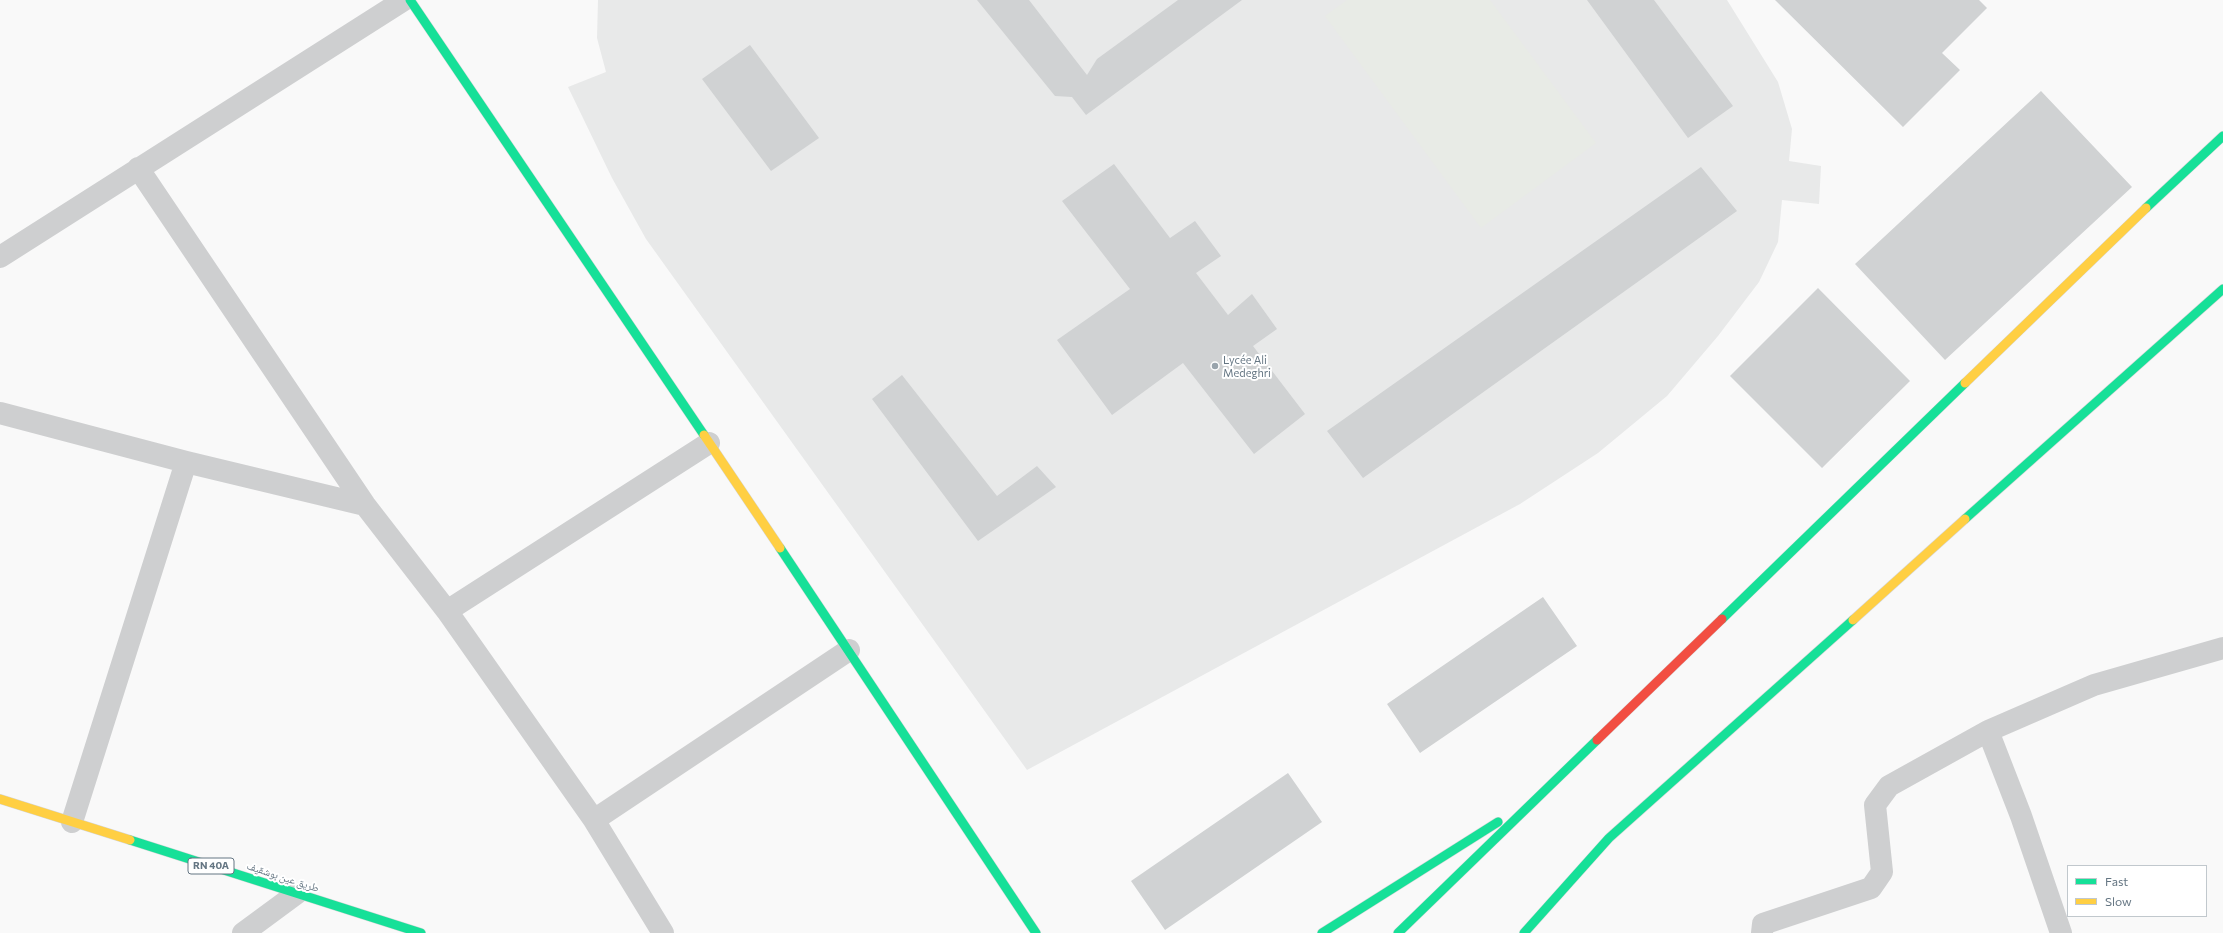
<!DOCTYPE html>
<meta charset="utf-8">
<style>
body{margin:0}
#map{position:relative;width:2223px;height:933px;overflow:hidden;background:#f9f9f9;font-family:Commissioner,sans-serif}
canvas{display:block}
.legend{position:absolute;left:2067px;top:865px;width:140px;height:52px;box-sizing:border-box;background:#fff;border:1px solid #c1c8cd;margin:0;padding:5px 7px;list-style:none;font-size:12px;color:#657683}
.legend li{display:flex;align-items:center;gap:8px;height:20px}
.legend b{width:20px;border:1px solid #c1c8cd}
</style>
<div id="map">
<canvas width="2223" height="933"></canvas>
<ul class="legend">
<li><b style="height:5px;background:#16e098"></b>Fast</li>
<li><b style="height:5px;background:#ffcf43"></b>Slow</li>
</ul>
</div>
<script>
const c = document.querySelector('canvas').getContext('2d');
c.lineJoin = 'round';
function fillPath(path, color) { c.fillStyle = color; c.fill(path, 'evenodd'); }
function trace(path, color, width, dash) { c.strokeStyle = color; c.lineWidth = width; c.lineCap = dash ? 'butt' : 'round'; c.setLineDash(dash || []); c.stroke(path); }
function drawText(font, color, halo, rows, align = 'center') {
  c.font = font + ' Commissioner,"Noto Naskh Arabic",sans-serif'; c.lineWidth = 4; c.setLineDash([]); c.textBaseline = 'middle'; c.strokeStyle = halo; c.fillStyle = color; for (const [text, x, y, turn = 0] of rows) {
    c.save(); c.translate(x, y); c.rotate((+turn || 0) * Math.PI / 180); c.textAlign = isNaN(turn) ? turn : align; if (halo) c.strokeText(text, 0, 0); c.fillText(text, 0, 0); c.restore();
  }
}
const built = new Path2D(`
 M598 0H1727L1778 82 1792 129 1789 161 1821 166 1819 204 1782 200 1778 242 1759 282 1718 336 1667 396 1598 453 1520 504 1027 770 646 239 612 178 568 87 606 72 597 38Z`);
const green = new Path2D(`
 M1347 0H1490L1596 143 1481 228 1325 16Z`);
const building = new Path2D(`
 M977 0H1029L1087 75 1097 59 1178 0H1242L1086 115 1072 97 1055 96Z
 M1587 0H1654L1733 106 1688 138Z
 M1775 0H1979L1987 8 1942 53 1960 70 1903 127Z
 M750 45 819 138 771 171 702 79Z
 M2041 91 2132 187 1945 360 1855 264Z
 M1114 164 1170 238 1195 221 1221 256 1196 273 1228 315 1252 294 1277 329 1253 346 1305 414 1254 454 1183 363 1112 415 1057 340 1130 289 1062 201Z
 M1701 167 1737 211 1363 478 1327 431Z
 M1818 288 1910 381 1822 468 1730 376Z
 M902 375 997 496 1037 466 1056 487 978 541 872 399Z
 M1543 597 1577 646 1420 753 1387 704Z
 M1288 773 1322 822 1165 930 1131 881Z`);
const street = new Path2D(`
 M138 168 365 505 447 611 594 820 663 933
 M0 257 404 0
 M0 413 186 462 365 505
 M447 611 709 443
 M594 820 849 650
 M72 822 186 462
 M243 933 296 894
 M1762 933 1763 924 1871 888 1882 872 1875 805 1889 786 1988 731
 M2061 933 2021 816 1988 731 2094 685 2223 648`);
const fast = new Path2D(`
 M410 0 704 435
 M2146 208 2223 136
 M1965 519 2223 289
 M780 548 1036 933
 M1722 619 1965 383
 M130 840 421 933
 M1322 933 1498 822
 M1398 933 1597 740
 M1524 933 1609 838 1853 620`);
const slow = new Path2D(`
 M1965 383 2146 208
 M704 435 780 548
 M1853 620 1965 519
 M0 799 130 840`);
const jam = new Path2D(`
 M1597 740 1722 619`);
const markers = [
 [1215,366,4,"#99a4ac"]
];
const shields = [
 [211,866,46]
];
const shieldNames = [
 ["RN 40A",211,866]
];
const poiNames = [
 ["Lycée Ali",1223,360],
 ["Medeghri",1223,373]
];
const streetNames = [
 ["طريق عين بوشقيف",283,877,18]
];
fillPath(built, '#e8e9e9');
fillPath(green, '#e8ebe6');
fillPath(building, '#d0d2d3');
trace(fast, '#d5d6d7', 10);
trace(slow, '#d5d6d7', 10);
trace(jam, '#d5d6d7', 10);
trace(street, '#cecfd0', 22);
trace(fast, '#16e098', 9);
trace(slow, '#ffcf43', 9);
trace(jam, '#f24e42', 9);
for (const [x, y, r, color] of markers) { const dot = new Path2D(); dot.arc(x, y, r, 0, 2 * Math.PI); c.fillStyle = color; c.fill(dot); trace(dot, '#fff', 1.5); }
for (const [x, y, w] of shields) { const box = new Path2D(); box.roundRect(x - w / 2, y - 8, w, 16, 3); c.fillStyle = '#fff'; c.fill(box); trace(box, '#657683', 1); }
drawText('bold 10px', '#657683', null, shieldNames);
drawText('11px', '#657683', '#fff', poiNames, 'left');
drawText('11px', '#657683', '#fff', streetNames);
</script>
